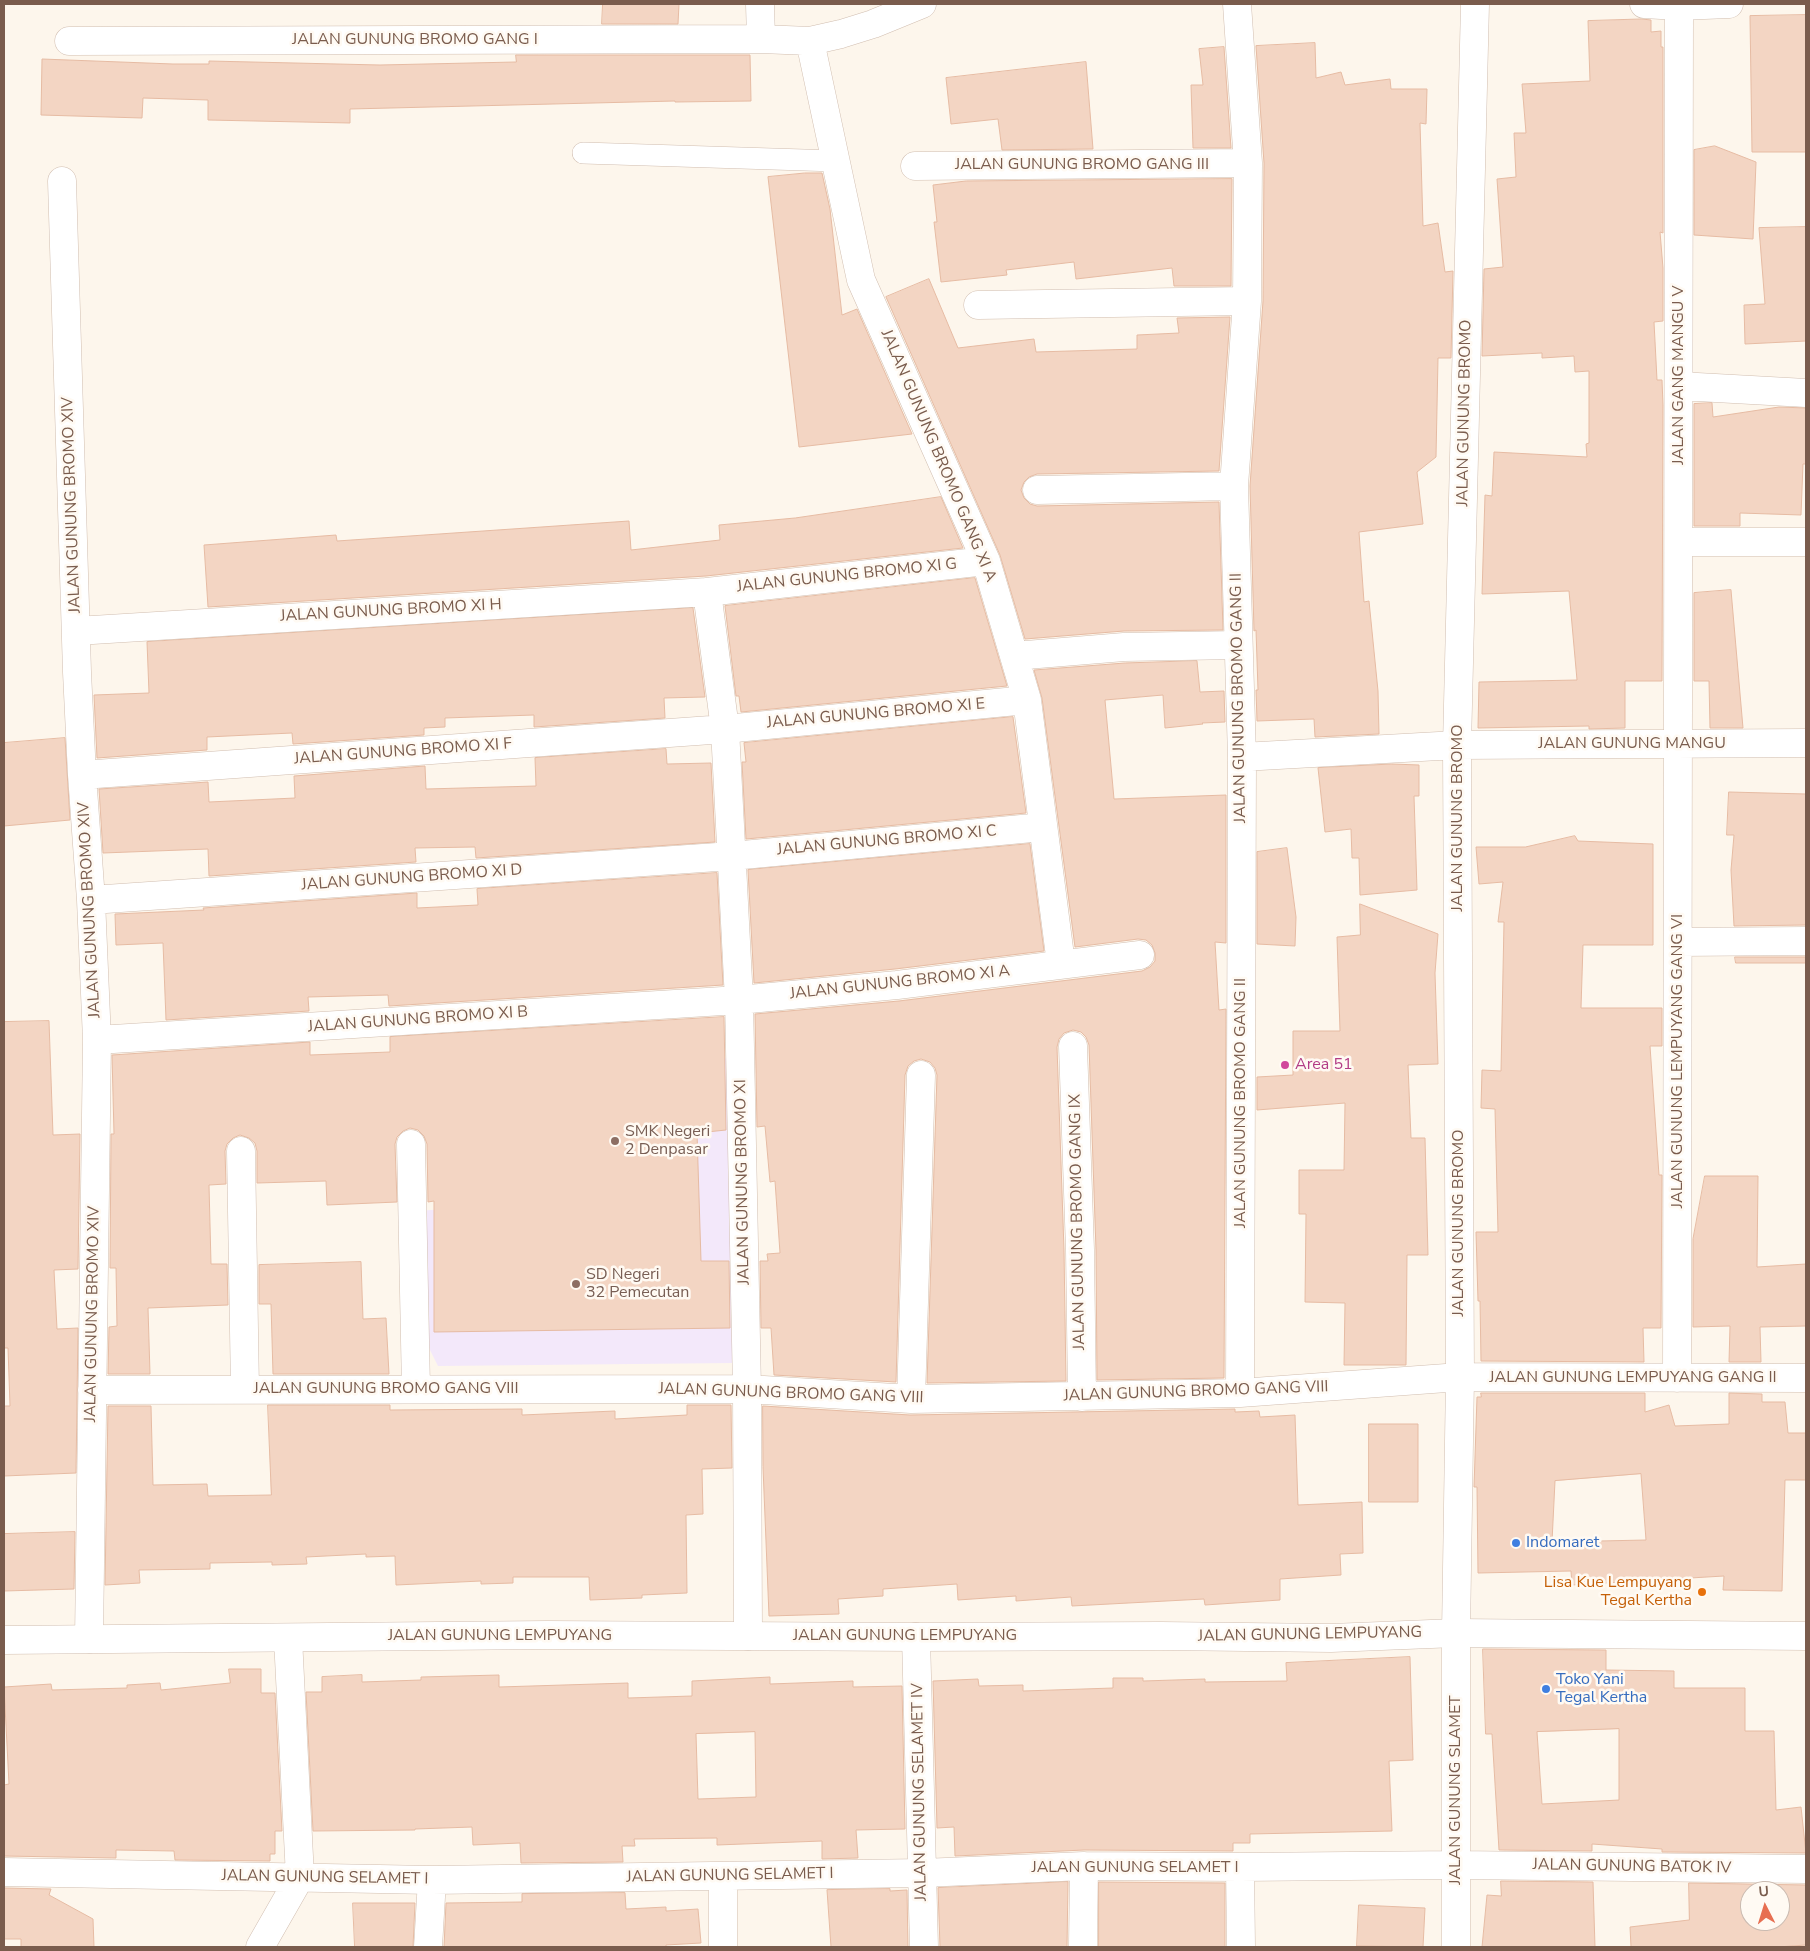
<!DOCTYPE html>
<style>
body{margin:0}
#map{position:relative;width:1810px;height:1951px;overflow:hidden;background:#fdf6ec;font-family:"Nunito Sans",sans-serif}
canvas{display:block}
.frame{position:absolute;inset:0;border:5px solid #7a5c4d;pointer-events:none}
.north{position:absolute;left:1740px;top:1881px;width:50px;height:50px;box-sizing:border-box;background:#fffaf3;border:1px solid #cabbb1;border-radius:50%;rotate:355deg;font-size:14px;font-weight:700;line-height:20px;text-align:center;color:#7a5c4d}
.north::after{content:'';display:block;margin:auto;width:18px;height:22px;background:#e76f51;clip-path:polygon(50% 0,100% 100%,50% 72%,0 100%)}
</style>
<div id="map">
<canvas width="1810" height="1951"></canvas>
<div class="frame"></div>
<div class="north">U</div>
</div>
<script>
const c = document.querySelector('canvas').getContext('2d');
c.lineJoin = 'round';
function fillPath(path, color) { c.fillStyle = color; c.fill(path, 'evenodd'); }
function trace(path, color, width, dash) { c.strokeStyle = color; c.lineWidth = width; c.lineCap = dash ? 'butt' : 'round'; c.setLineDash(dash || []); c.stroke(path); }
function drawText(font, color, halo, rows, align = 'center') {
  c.font = font + ' "Nunito Sans",sans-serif'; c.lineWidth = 5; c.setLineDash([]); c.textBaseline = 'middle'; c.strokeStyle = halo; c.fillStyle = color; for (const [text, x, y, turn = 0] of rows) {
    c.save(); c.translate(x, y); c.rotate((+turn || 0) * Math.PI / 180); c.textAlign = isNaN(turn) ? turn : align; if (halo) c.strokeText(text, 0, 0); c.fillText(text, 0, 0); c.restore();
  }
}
const education = new Path2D(`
 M731 1058 733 1363 438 1366 427 1344 417 1211 503 1205 668 1061Z`);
const building = new Path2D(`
 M603 4H679L678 24H602Z
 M1806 15V152H1752L1750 16Z
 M1642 19 1651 20V32L1661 31V47H1663V233L1660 232 1663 268V321L1654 322 1657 380H1662L1663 405 1662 681H1625V728L1589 729V726L1478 728 1479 682 1577 680 1569 591 1482 594 1485 495 1492 496 1494 452 1587 457 1586 444 1589 443V371L1575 372 1574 356 1542 358V353L1482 356 1484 269 1503 267 1497 179 1516 177 1514 133H1526L1522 84 1590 81 1588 21Z
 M1315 43 1316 78 1341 72 1345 85 1390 79 1391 89H1427L1426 124 1420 123 1423 226 1438 223 1445 272 1453 271 1451 358H1438L1436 457 1417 472 1423 524 1359 532 1364 602 1369 601 1378 691 1379 734 1315 737 1314 719 1257 721 1256 690H1258L1256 630 1254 631 1250 486 1263 301 1264 163 1256 46Z
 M1224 47 1231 148H1193L1191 85H1203L1199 49Z
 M516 55H750L751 101 675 102V101L350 109V123L208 120V100L143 98 142 118 41 115 42 59 173 64H209V61L380 65 516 62Z
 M1086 62 1093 149 1002 150 998 119 951 124 946 78Z
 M1715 146 1756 162 1753 239 1694 235V150Z
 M805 173H822L830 209 842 315 857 309 912 434 799 447 768 177Z
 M1232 179 1231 286H1174L1172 268 1076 279 1074 262 1006 270 1007 275 941 282 934 222H937L933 185 966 181Z
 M1806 227V341L1745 344 1744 305 1765 304 1759 228Z
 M929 279 958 348 1034 339 1036 352 1137 349V335L1179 333 1177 318 1230 317 1219 471 1037 474 1029 477 1024 482 1021 490 1024 498 1030 504 1037 506 1219 502 1223 630 1124 631 1025 639 1000 555 886 297Z
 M1712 403 1713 417 1779 407 1806 408V464H1803L1801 515 1740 513V526H1694V404Z
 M941 497 963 548 706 576 208 607 204 545 336 535 337 541 629 521 631 550 720 540 719 525 795 518Z
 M975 578 1007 686 741 712 739 696H736L725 606Z
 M1731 590 1743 728H1710L1709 681H1694V593Z
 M693 608 705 697 664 698 665 718 534 727V715L445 718V727L424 728V735L293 744 292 733 207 737V750L97 758 94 695 149 693 147 642Z
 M1197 661 1200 692 1224 691 1225 722 1202 723 1203 724 1165 728 1163 695 1105 700 1114 799 1226 795V943L1215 942 1219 1010 1226 1009 1224 1378 1097 1380 1096 1250 1089 1045 1086 1037 1081 1032 1073 1030 1064 1033 1059 1039 1057 1047 1064 1250 1066 1381 927 1383 937 1075 935 1068 930 1062 921 1059 914 1061 908 1066 905 1075 896 1382 774 1375 771 1328H761L760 1261H768L767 1254 780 1253 775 1181 770 1182 765 1126 757 1127 755 1014 899 1001 1142 971 1150 967 1155 961V953L1152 945 1146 940 1138 939 1075 947 1042 698 1034 670 1125 663Z
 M1013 717 1026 813 746 839 742 762H746L744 743Z
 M65 738 70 820 4 826V743Z
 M666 749 667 764 711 763 715 842 476 858 475 847 415 848 416 862 209 876 208 849 103 853 99 789 208 782 209 802 295 798 294 776 425 766 426 789 536 786 535 758Z
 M1392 764 1419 765V796H1414L1417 890 1360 895 1359 858H1352L1351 829 1325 832 1318 768Z
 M1729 792 1806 794V925L1734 926 1731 870 1734 835H1727Z
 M1575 836 1578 841 1653 844V945H1583L1581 1008H1662V1046H1650L1659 1175H1662L1661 1328H1643L1644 1362 1481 1361 1480 1301H1478L1476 1232H1498L1495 1109 1481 1108 1482 1070 1501 1071 1504 922H1498L1503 882 1479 884 1476 847H1525Z
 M1030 844 1044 951 895 969 754 983 748 870Z
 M1287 848 1296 917 1295 946 1257 944V852Z
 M717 873 723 985 389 1006 388 995 308 997 309 1011 166 1020 163 943 116 945 115 914 204 910 203 908 417 893V908L478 905 477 889Z
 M1360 904 1438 934 1435 973 1438 1064 1408 1065 1411 1138H1425L1428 1255H1407L1406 1365H1344L1345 1303 1305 1302 1306 1214H1299V1170H1344L1345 1103 1257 1110V1077L1293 1075V1031H1340L1337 937 1360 935Z
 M1735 957H1806V963H1736Z
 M724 1017 726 1130 697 1133 701 1261H729L730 1328 434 1332V1201L428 1202 427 1144 424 1136 418 1130 410 1128 403 1131 397 1137 395 1144 397 1202 327 1205 326 1181 257 1183V1151L255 1143 249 1138 240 1135 233 1138 227 1144 225 1151 226 1184 209 1185 211 1264H227L228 1305 148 1308 150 1374H108L109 1327 117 1326 116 1268H110L111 1134H114L112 1055 310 1042V1055L390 1052V1037Z
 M49 1021 53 1135 80 1134 78 1269 54 1270 57 1329 78 1328 76 1473 4 1476V1406H10L8 1348H4V1022Z
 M1705 1176H1758L1757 1267 1806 1264V1326L1760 1327 1761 1362H1729L1730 1326 1693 1327V1239Z
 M361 1262 363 1319 386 1318 389 1374H273L271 1304H259V1265Z
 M1481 1393H1645V1412L1669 1405 1675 1426 1729 1424V1393L1762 1394V1402H1785L1788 1433H1806V1480H1785L1782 1591 1723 1590 1724 1576 1572 1585 1571 1571 1478 1573 1477 1487H1474L1477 1397H1481ZM1641 1474 1646 1540 1552 1542 1555 1481Z
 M268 1405H390V1410L522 1409V1415L615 1411V1419L687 1415V1405H731L732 1468 702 1469 703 1514 686 1515 687 1593 642 1595V1598L590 1600 589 1577H513V1583L481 1584V1581L396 1585 395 1556 366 1557V1554L306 1557 307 1564 272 1565V1562L210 1563V1569L139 1570 140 1583 105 1585 108 1406H151L153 1485 207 1484 208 1496 271 1495Z
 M763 1406 910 1415 1235 1409V1412L1259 1411 1260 1417 1295 1415 1298 1505 1362 1502 1363 1553 1340 1554 1341 1575 1280 1579V1600L1205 1605 1204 1599 1072 1606 1071 1597 1016 1601V1596L958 1600 957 1584 883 1589V1596L838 1599 839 1614 769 1616 763 1467Z
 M1369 1424H1418V1502H1369Z
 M75 1532 74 1589 4 1591V1534Z
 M1483 1649 1606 1650V1670L1674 1671V1688H1745V1731H1774L1776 1810 1801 1807 1806 1853 1662 1852V1849L1592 1844V1851L1499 1850 1492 1734H1486ZM1619 1729V1800L1542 1804 1537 1732Z
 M1410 1657 1413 1760 1389 1761 1392 1831 1250 1834V1843H1233V1851L1084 1850 955 1856 954 1827 937 1828 933 1681 978 1679 979 1686 1023 1685V1691L1113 1688V1678H1143V1681L1205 1679V1682L1287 1681 1286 1663Z
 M229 1669H261V1693H275L282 1831H275V1854H270V1861L175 1860 174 1851 116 1850V1858L4 1856V1785L9 1784 4 1687 51 1684 52 1690 127 1688V1685L160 1683 161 1690 230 1683Z
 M362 1675V1682L421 1680V1677L499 1675V1687L628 1683V1698L692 1696V1681L770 1677V1684L853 1681V1687L902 1686 905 1829 856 1830 858 1858 822 1859V1841L717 1845V1838L634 1839 635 1846H622L623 1862 521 1863 520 1843 473 1845 472 1827 415 1829V1830L313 1831 306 1692H322V1677ZM755 1732 756 1797 698 1799 696 1734Z
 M1501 1881 1593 1882 1595 1947H1482L1487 1895 1501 1896Z
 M1068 1882 1067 1947H940L938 1888Z
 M1099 1882 1225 1883V1947H1099Z
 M1689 1883 1806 1885V1945L1778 1947H1631L1630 1927 1689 1920ZM1750 1891H1780V1921H1750Z
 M4 1888 51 1889 49 1895 93 1919 94 1947H21V1939H4Z
 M890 1889V1891L907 1890 908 1947H831L827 1890Z
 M625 1893 626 1909 666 1907V1911L698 1909 701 1943 666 1945V1947H444L446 1903 522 1902V1894Z
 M353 1903H415L413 1947H355Z
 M1359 1905 1425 1908 1423 1947 1357 1946Z`);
const service = new Path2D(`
 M583 153 836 161`);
const minor = new Path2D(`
 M760 4 761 39
 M1237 4 1248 163 1247 301 1234 486 1242 757 1240 1393
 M1644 4 1679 6 1729 4
 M69 41 761 39 810 41 841 34 873 24 922 4
 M810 41 861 280 986 561 1027 700 1061 964
 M915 166 1248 163
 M62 181 77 672 82 775 91 900 97 1040 89 1639
 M978 305 1247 301
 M1679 386 1806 393
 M1037 490 1234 486
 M1679 542H1806
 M707 592 725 729 739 1000 747 1389 748 1636
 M76 631 707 592 986 561
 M1014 656 1124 647 1238 645
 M1242 757 1457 745 1806 743
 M82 775 725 729 1027 700
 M91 900 732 856 1043 827
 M1678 942 1806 941
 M97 1040 739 1000 897 985 1140 955
 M1073 1046 1080 1250 1082 1397
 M411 1144 416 1389
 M241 1151 245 1390
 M1677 1378 1679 6
 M92 1390 747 1389 911 1399 1240 1393 1460 1377 1806 1378
 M911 1399 921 1075
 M916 1637 924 1947
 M1240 1867 1241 1947
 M4 1872 432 1880 923 1873 1084 1866 1240 1867 1457 1865 1806 1869
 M260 1947 300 1877 288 1638
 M428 1947 432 1880
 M723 1947V1876
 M1083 1947 1084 1866
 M1456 1947V1633L1460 1377 1457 745 1475 4`);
const tertiary = new Path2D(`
 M4 1640 547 1635 916 1637 1161 1636 1331 1638 1456 1633 1806 1636`);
const markers = [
 [1285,1065,5,"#d1479c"],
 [615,1141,5,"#8d6e63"],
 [576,1284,5,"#8d6e63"],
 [1516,1543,5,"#3f7fe0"],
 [1702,1592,5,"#e8710a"],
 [1546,1689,5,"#3f7fe0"]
];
const streetNames = [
 ["JALAN GUNUNG BROMO GANG I",415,40],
 ["JALAN GUNUNG BROMO GANG III",1082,165],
 ["JALAN GANG MANGU V",1679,375,-90],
 ["JALAN GUNUNG BROMO",1465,413,-89],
 ["JALAN GUNUNG BROMO GANG XI A",938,456,67],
 ["JALAN GUNUNG BROMO XIV",72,505,-92],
 ["JALAN GUNUNG BROMO XI G",847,576,-6],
 ["JALAN GUNUNG BROMO XI H",391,611,-3],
 ["JALAN GUNUNG BROMO GANG II",1239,698,-91],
 ["JALAN GUNUNG BROMO XI E",876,714,-5],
 ["JALAN GUNUNG MANGU",1632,744],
 ["JALAN GUNUNG BROMO XI F",403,752,-4],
 ["JALAN GUNUNG BROMO",1458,818,-90],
 ["JALAN GUNUNG BROMO XI C",887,841,-5],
 ["JALAN GUNUNG BROMO XI D",412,878,-4],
 ["JALAN GUNUNG BROMO XIV",90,910,-93],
 ["JALAN GUNUNG BROMO XI A",900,983,-6],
 ["JALAN GUNUNG BROMO XI B",418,1020,-4],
 ["JALAN GUNUNG LEMPUYANG GANG VI",1678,1061,-90],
 ["JALAN GUNUNG BROMO GANG II",1241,1103,-90],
 ["JALAN GUNUNG BROMO XI",743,1182,-91],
 ["JALAN GUNUNG BROMO GANG IX",1078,1222,-91],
 ["JALAN GUNUNG BROMO",1459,1223,-90],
 ["JALAN GUNUNG BROMO XIV",93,1314,-89],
 ["JALAN GUNUNG LEMPUYANG GANG II",1633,1378],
 ["JALAN GUNUNG BROMO GANG VIII",386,1389],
 ["JALAN GUNUNG BROMO GANG VIII",1196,1392,-2],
 ["JALAN GUNUNG BROMO GANG VIII",791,1394,2],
 ["JALAN GUNUNG LEMPUYANG",1310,1635,-1],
 ["JALAN GUNUNG LEMPUYANG",500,1636],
 ["JALAN GUNUNG LEMPUYANG",905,1636],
 ["JALAN GUNUNG SLAMET",1456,1790,-90],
 ["JALAN GUNUNG SELAMET IV",920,1792,-91],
 ["JALAN GUNUNG BATOK IV",1632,1867,1],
 ["JALAN GUNUNG SELAMET I",1135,1868],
 ["JALAN GUNUNG SELAMET I",730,1876,-1],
 ["JALAN GUNUNG SELAMET I",325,1878,1]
];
const hotelNames = [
 ["Area 51",1295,1065]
];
const educationNames = [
 ["SMK Negeri",625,1132],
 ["2 Denpasar",625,1150],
 ["SD Negeri",586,1275],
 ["32 Pemecutan",586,1293]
];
const shopNames = [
 ["Indomaret",1526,1543],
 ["Toko Yani",1556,1680],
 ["Tegal Kertha",1556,1698]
];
const foodNames = [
 ["Lisa Kue Lempuyang",1692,1583],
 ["Tegal Kertha",1692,1601]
];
fillPath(education, '#f3e8fa');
fillPath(building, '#f3d5c3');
trace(building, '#e6bba3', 1);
trace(service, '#d1beb0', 22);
trace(minor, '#d1beb0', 29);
trace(tertiary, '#d1beb0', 29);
trace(service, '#fff', 21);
trace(minor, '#fff', 28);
trace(tertiary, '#fff', 28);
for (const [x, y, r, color] of markers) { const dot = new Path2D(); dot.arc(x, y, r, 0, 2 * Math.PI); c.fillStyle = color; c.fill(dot); trace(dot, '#fffaf3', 2); }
drawText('16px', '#7a5c4d', '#fffaf3', streetNames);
drawText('16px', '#b23c85', '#fffaf3', hotelNames, 'left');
drawText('16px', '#785e54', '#fffaf3', educationNames, 'left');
drawText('16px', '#366cbe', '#fffaf3', shopNames, 'left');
drawText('16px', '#c56008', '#fffaf3', foodNames, 'right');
</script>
